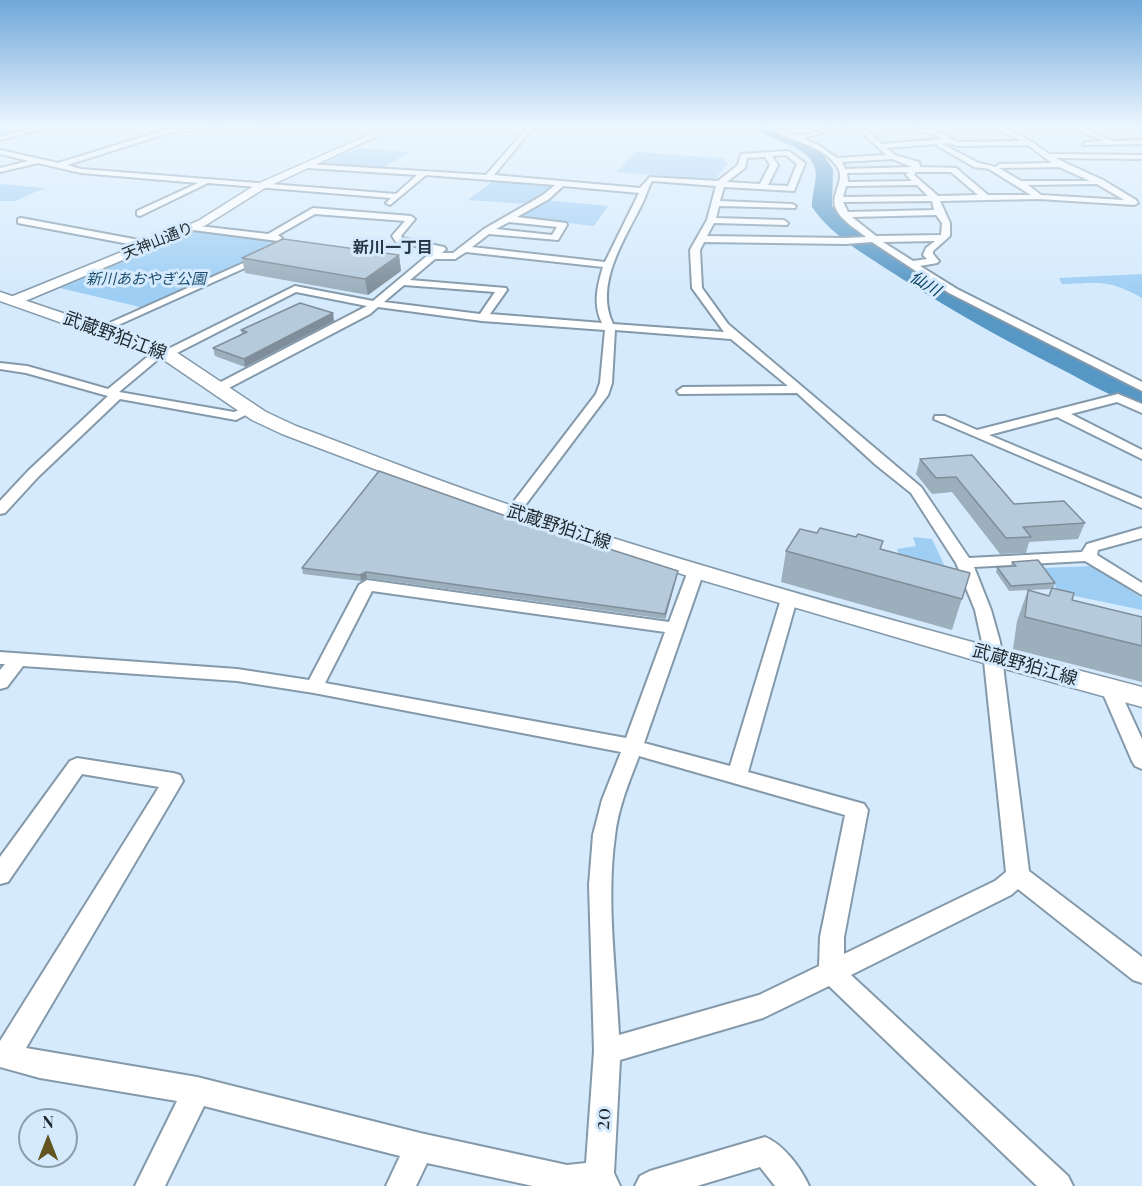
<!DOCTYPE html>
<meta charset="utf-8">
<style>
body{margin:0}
#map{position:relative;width:1142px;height:1186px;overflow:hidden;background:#d5ebfd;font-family:"Playfair Display",serif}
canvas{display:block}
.north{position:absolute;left:18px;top:1108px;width:60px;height:60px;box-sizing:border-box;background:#d5ebfd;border:2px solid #8c9daa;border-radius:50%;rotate:0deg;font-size:16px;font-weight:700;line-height:24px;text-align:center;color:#1f282e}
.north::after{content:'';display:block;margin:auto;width:21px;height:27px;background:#635421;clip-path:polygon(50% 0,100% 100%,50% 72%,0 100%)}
</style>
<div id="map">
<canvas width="1142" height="1186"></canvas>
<div class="north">N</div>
</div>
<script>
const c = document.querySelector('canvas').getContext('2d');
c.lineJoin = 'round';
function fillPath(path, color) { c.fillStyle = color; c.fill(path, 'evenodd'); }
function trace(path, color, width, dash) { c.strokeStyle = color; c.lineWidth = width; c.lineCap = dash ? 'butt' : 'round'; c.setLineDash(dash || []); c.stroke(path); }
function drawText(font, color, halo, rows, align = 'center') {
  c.font = font + ' "Playfair Display","Noto Sans JP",serif'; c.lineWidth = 6; c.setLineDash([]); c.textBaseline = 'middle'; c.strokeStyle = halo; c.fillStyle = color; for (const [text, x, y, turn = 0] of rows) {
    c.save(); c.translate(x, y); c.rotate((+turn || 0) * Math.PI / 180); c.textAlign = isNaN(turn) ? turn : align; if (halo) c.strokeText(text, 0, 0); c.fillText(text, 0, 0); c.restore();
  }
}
const green = new Path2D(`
 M0 126H83L59 131 0 135Z
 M359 148 409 152 380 170 320 164Z
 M636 152 720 158 726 159 724 162 728 163 715 180 616 172Z
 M494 180 555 185 557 186 531 204 468 200Z
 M0 184 45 188 15 201H0Z
 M546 200 608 206 594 226 515 217Z
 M198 230 275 240 279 248 144 308 60 288Z
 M1142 274V298C1109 279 1099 283 1062 284L1059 278Z
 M913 537 932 539 948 573 902 562 897 549 916 546Z
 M1093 566 1142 598V610L1060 593 1043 568Z`);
const river = new Path2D(`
 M754 126H775L803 140 821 152 833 169 832 206 862 234 961 295 1056 345 1142 386V406C1113 399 1085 381 1059 368 1002 339 947 308 893 273 864 254 832 236 812 207 811 195 818 181 815 169 809 143 768 143 754 126Z`);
const minor = new Path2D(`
 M44 126H54L0 140V136Z
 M178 126H187L182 129 282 126 172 132 67 165 81 169 396 194 417 175 308 168 304 166 308 164 486 175 527 128 520 126H578L580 129 533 128 494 175 640 188 650 177 718 181 738 165 741 154 788 151 805 163 794 191 724 187 720 201 792 204 796 206 795 208 719 206 716 218 784 220 788 223 787 225 714 223 707 236 845 238 866 237C856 229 841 220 836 209 829 193 848 180 836 165 820 143 787 142 769 126 780 126 787 133 797 135 808 136 830 126 845 126L803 138 820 146 837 158 886 155 862 132 846 126 866 130 882 144 943 139 930 133 900 126 934 130 958 142 1021 141 993 126H1001L1032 142 1049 154 1142 155V159L1055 158 1103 180 1136 200 1138 203 1134 205 1039 199 940 201 950 223V236L933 251V254L939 261 937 263 920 266 957 289 1142 382V391L949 293 872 242 845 244 704 242 700 250 702 288 728 324 921 487 969 558 1082 552 1087 544 1142 528V538L1098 550 1097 555 1142 583V595L1085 561 974 567 991 610 1000 642 1029 871 1142 957V983L1133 980 1018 889 1011 895 851 975 1068 1176 1073 1186H1037L829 986 763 1018 620 1060 614 1173 620 1186H533L427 1163 416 1186H386L400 1156 204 1106 165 1186H135L177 1101 40 1078 0 1067V1041L159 787 82 774 8 882 0 884V857L70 761 77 758 173 773 180 775 183 781 26 1048 197 1077 420 1133 567 1165 586 1163 594 1051 589 885 593 835 602 800 621 752 314 693 237 681 23 666 7 687 0 689V670L5 664H0V652L237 669 309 680 359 585 367 580 669 622 688 571 696 566 702 568 704 571 644 743 730 766 781 599 783 595H795L797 599 748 772 857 802 864 804 868 810 844 937V954L995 881 1006 872 982 642 975 610 956 563 911 493 876 465 797 393 679 394 677 391 683 387 788 386 731 339 615 330 612 383 608 395 517 516 512 517 505 513 596 394 600 383 605 330 482 321 378 307 370 314 223 391H215V385L367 306 296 292 171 356H162L119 392 234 412 249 406 255 410 236 420 120 399 38 477 5 513 0 514V501L28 471 108 396 26 373 0 369V363L27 366 108 389 157 349 166 350 295 286 373 301 434 250 396 242 392 236 405 221 315 214 278 235 282 238 278 241 193 230 190 229V225L268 234 313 208 411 216 415 219 401 236 402 238 444 247 446 249 442 253H453L484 229 543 195 555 185 426 175 390 205 386 203 391 198 208 183 140 216 137 215V211L198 183 81 173 38 163 0 172V168L29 161 0 154V150L58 163ZM950 143 957 146 1028 145 1052 163 999 164 996 167 979 163 942 144ZM937 144 938 146 974 167 989 169 1031 195H988L956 168 920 167 919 162 895 155 886 148ZM786 155 797 164 788 186 768 185 778 165 772 156ZM765 157 770 165 760 184 727 182 745 168 747 158ZM892 159 912 167 845 169 842 162ZM1059 167 1090 181H1021L999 168ZM908 172 906 175 912 181 848 182 847 173ZM916 172H951L978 195 938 196 914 175ZM652 181 716 186 707 220 690 250 692 288 724 332 613 324C594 285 624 240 641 206 646 197 647 190 652 181ZM1097 184 1124 200 1041 195 1028 185ZM917 185 928 196 843 197 846 186ZM563 186 639 193 605 262 472 247 489 234 558 240 567 225 566 223 517 217 549 199ZM932 201 934 210 848 212 843 202ZM936 215 942 223 941 235 876 236 852 217ZM509 222 557 227 552 235 496 229ZM935 241 926 248 923 255 927 259 913 261 883 242ZM466 252 603 267C597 286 593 305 602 323L490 314 507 290 506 288 410 280 435 259H455ZM404 285 495 292 480 314 384 302ZM372 591 665 632 626 738 325 683ZM639 756 845 815 820 937 819 966 759 995 619 1035C616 969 606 901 615 836 618 808 629 782 639 756Z
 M1070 126H1078L1112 141 1142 140V144L1083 145 1085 142 1104 141Z
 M21 218 150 242 155 245 150 248 18 223V219Z
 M259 256 267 258 105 331H97L96 329Z
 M1118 394 1142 404V413L1117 402 1071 414 1142 450V459L1057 417 989 435 1142 499V508L934 419 935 416H945L977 430Z
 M1110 683 1117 684 1119 689 1142 739V769L1135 766 1132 761 1101 689 1103 684Z
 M765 1137C783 1144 801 1168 809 1186H775L760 1167 697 1186H635L640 1176 650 1171Z`);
const tertiary = new Path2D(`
 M389 126H399L265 188 206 225 18 304 13 305 6 301 8 298 198 221 257 184Z`);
const secondary = new Path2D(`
 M0 292 173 350 266 412 296 426C371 454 446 484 522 509 726 576 934 633 1142 687V707L984 663 688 576 504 518 282 434 252 420 161 358 0 301Z`);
const wall = new Path2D(`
 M399 255 401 271 368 295 245 273 242 258Z
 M334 321 245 367 215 356 213 348 242 335 241 330Z
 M920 459 1014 504 1085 523 1078 539 1029 542 1026 553 1000 554 952 492 932 494 916 474Z
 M882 549 970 573 952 630 781 582 786 551Z
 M1012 562 1055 583 1053 588 1072 600 1142 617V682L1013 649 1017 621 1028 590 1009 591 996 572 997 567 1011 566ZM1052 589 1049 596 1029 590Z
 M302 568 677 576 665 619 367 578 361 581 303 574Z`);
const shadedWall = new Path2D(`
 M399 255 401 271 368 295 365 279Z
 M333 313 334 321 245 367 244 359Z
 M678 571 677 576 665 619V614Z
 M366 572 367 578 361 581 360 575Z`);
const building = new Path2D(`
 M283 239 399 255 365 279 242 258Z
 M300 303 333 313 244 359 213 348 247 332 241 330Z
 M972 455 1014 504 1064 501 1085 523 1023 527 1031 537 1006 538 956 477 936 478 920 459Z
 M379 471 503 515 678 571 665 614 366 572 360 575 302 568Z
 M820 528 856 537 858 534 883 541 880 549 970 573 962 599 786 551 800 529 817 533Z
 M1038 560 1055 583 1011 586 997 567 1016 566 1012 562Z
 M1052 588 1074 593 1072 600 1142 617V646L1025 617 1028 590 1049 596Z`);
const farStreetnames = [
 ["天神山通り",158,241,-22]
];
const farParknames = [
 ["新川あおやぎ公園",146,279]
];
const farNeighbourhoodnames = [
 ["新川一丁目",393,248]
];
const farWaternames = [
 ["仙川",925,284,31]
];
const streetNames = [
 ["武蔵野狛江線",115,336,20],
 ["武蔵野狛江線",559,527,18],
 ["武蔵野狛江線",1025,665,16]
];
const nearStreetnames = [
 ["20",603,1119,-86]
];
fillPath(green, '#9fcef4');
fillPath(river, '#5797c6');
trace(minor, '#8499a9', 4);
trace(tertiary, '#8499a9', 3);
trace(secondary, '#8499a9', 3);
fillPath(minor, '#fff');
fillPath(tertiary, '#fff');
fillPath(secondary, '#fff');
fillPath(wall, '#9cafbd');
fillPath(shadedWall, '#7f8e9a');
fillPath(building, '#b5cbdc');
trace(building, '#7f8e9a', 1.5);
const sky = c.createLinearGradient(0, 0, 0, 292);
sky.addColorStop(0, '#6ea8da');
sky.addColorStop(0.43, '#ecf6fe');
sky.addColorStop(1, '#ecf6fe00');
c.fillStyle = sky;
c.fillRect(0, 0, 1142, 292);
drawText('15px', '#1f282e', '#d5ebfd', farStreetnames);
drawText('italic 15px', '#1d4d6f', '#d5ebfd', farParknames);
drawText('bold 16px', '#263846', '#d5ebfd', farNeighbourhoodnames);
drawText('italic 16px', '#0e4061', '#d5ebfd', farWaternames);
drawText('18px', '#1f282e', '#d5ebfd', streetNames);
drawText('21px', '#1f282e', '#d5ebfd', nearStreetnames);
</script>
